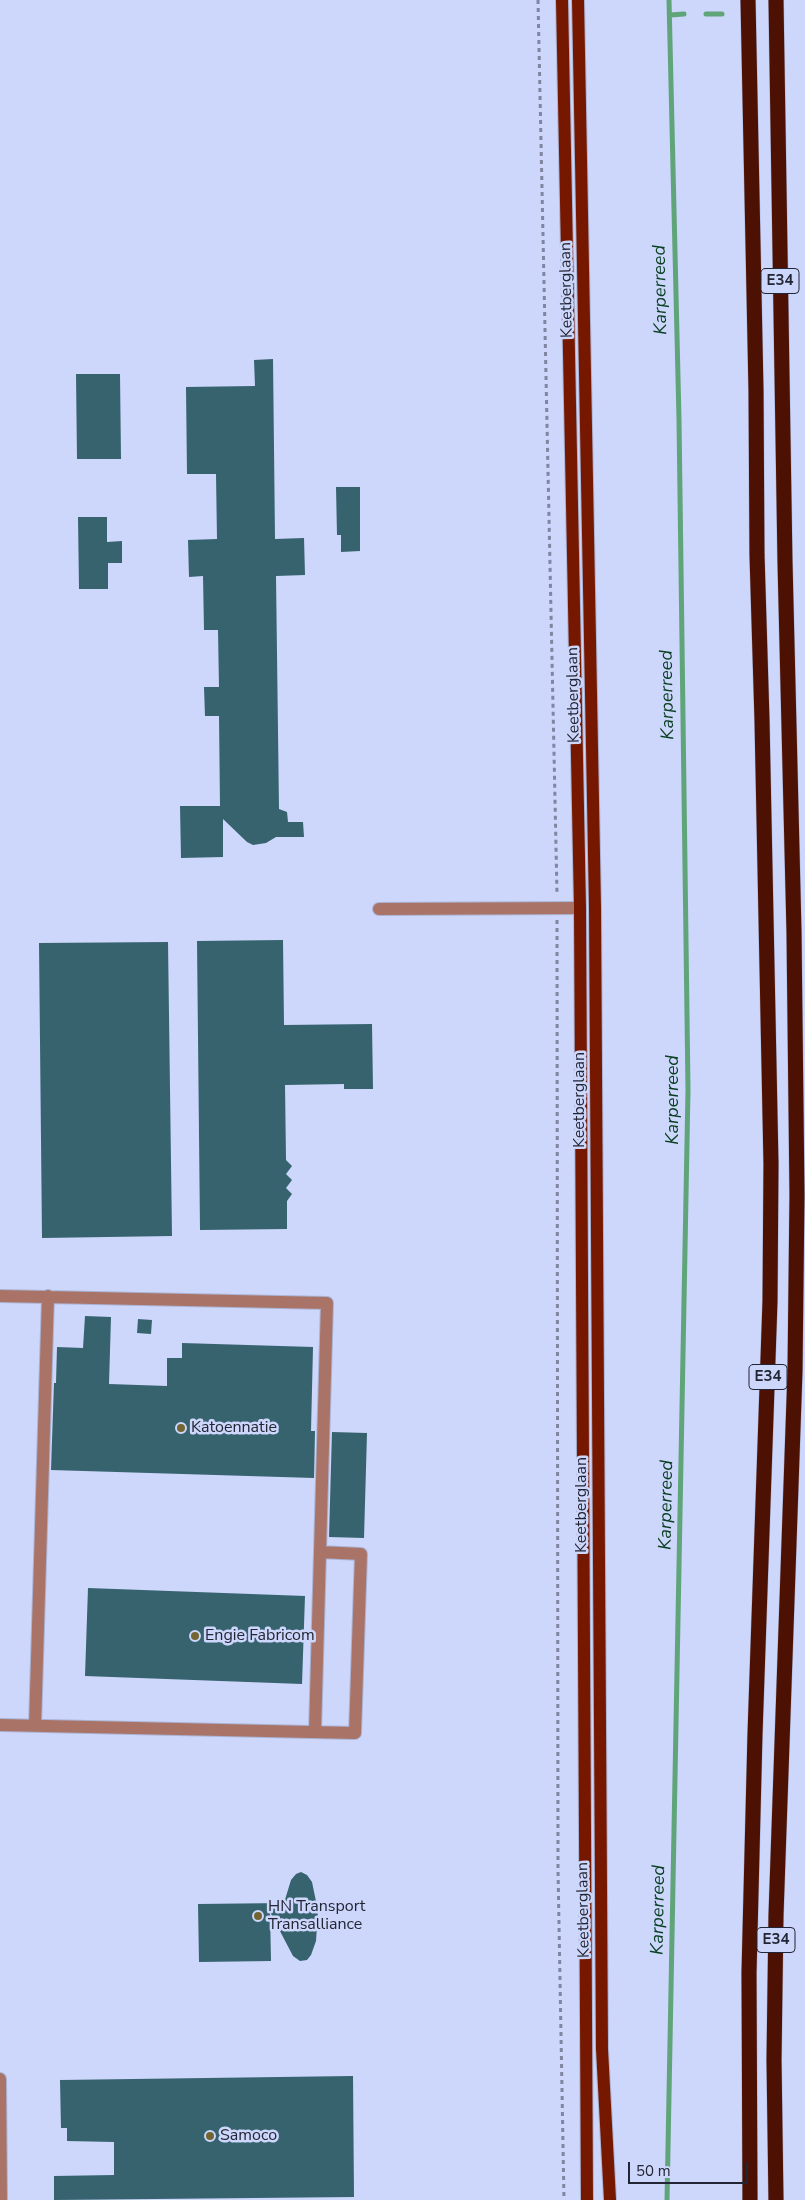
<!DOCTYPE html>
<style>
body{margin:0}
#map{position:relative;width:805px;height:2200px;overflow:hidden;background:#cdd6fb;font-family:"Nunito Sans",sans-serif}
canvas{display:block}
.scale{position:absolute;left:628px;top:2162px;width:120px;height:22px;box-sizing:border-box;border:2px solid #222533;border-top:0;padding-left:6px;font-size:15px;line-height:18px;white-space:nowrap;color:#222533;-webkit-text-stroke:4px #cdd6fb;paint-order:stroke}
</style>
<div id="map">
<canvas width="805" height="2200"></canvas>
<div class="scale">50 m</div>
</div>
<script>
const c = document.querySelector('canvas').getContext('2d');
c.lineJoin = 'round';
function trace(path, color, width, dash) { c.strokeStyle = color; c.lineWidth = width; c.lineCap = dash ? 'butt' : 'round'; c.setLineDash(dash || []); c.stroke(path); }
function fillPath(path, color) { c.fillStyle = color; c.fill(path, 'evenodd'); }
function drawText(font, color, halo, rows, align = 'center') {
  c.font = font + ' "Nunito Sans",sans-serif'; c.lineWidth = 5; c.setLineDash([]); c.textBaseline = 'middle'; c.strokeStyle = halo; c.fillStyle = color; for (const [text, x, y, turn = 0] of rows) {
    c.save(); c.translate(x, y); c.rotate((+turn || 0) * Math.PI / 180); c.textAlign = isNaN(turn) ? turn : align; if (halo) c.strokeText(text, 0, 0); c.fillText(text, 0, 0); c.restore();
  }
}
const stream = new Path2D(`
 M706 14H722
 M670 15 684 14
 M667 2200 688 1090 679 419 669 0`);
const building = new Path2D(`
 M273 359 275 539 304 538 305 575 276 576 279 809 287 812 288 822H303L304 837H276L266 843 253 845 247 842 223 819V857L181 858 180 806H220L219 716H205L204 687H219L218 630H204L203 576 189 577 188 540 217 539 216 474H187L186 387 255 386 254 360Z
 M76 374H120L121 459H77Z
 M336 487H360V551L341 552V535H337Z
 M78 517H107V542L122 541V563H108V589H79Z
 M283 940 284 1025 372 1024 373 1089H344V1084L285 1085 286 1160 292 1166 286 1174 292 1180 286 1188 292 1194 287 1201V1229L200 1230 197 941Z
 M168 942 172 1236 42 1238 39 943Z
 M85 1316 111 1317 109 1384 167 1386V1358H182V1343L313 1347 311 1431H315L314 1478 51 1470 54 1383H56L57 1347 83 1348Z
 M138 1319 152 1320 151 1334 137 1333Z
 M332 1432 367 1433 364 1538 329 1537Z
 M88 1588 305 1596 302 1684 85 1676Z
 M301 1872 307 1875 312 1882 318 1911 316 1941 311 1955 307 1960 300 1961 293 1956 270 1912 271 1961 199 1962 198 1904 284 1903 291 1880 296 1874Z
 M353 2076 354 2197 54 2200V2176L114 2175V2142L67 2141V2128H61L60 2080Z`);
const path = new Path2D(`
 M538 0 557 894
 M557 920 558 1869 564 2200`);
const minor = new Path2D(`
 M379 909 580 908
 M0 1296 327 1303 320 1552
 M0 1725 355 1733 361 1554 320 1552 315 1732
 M35 1726 48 1296
 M0 2079 1 2200`);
const major = new Path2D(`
 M562 0 580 908 587 2200
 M578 0 595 907 602 2049 610 2200`);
const highway = new Path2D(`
 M748 0 756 390 757 555 762 720 771 1164 770 1301 755 1734 749 1973 750 2200
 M776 0 785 562 794 932 797 1195 795 1371 776 1915 774 2060 776 2200`);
const markers = [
 [181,1428,5,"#726532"],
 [195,1636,5,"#726532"],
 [258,1916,5,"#726532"],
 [210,2136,5,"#726532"]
];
const shields = [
 [780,281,38],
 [768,1377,38],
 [776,1940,38]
];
const shieldNames = [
 ["E34",780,281],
 ["E34",768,1377],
 ["E34",776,1940]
];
const streetNames = [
 ["Keetberglaan",567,290,-91],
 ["Keetberglaan",574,695,-91],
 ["Keetberglaan",580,1100,-90],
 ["Keetberglaan",582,1505,-90],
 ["Keetberglaan",584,1910,-91]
];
const poiNames = [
 ["Katoennatie",191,1428],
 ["Engie Fabricom",205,1636],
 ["HN Transport",268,1907],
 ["Transalliance",268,1925],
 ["Samoco",220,2136]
];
const waterNames = [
 ["Karperreed",661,290,-91],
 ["Karperreed",668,695,-91],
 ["Karperreed",674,1100,-90],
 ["Karperreed",667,1505,-89],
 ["Karperreed",659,1910,-89]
];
trace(stream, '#60a479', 5);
fillPath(building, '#36636e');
trace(minor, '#abb3d3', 14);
trace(major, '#abb3d3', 14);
trace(highway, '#abb3d3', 16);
trace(path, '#8086a1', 3, [4, 4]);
trace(minor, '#a97467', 12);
trace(major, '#761800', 12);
trace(highway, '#4d1103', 15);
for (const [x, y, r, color] of markers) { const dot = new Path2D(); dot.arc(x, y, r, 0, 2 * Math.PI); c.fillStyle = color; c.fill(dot); trace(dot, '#cdd6fb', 2); }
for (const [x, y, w] of shields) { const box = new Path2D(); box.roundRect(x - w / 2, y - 12.5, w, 25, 4); c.fillStyle = '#cdd6fb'; c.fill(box); trace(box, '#222533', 1); }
drawText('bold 15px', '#222533', null, shieldNames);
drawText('16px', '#222533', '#cdd6fb', streetNames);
drawText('16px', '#222533', '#cdd6fb', poiNames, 'left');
drawText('italic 18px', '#094023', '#cdd6fb', waterNames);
</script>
